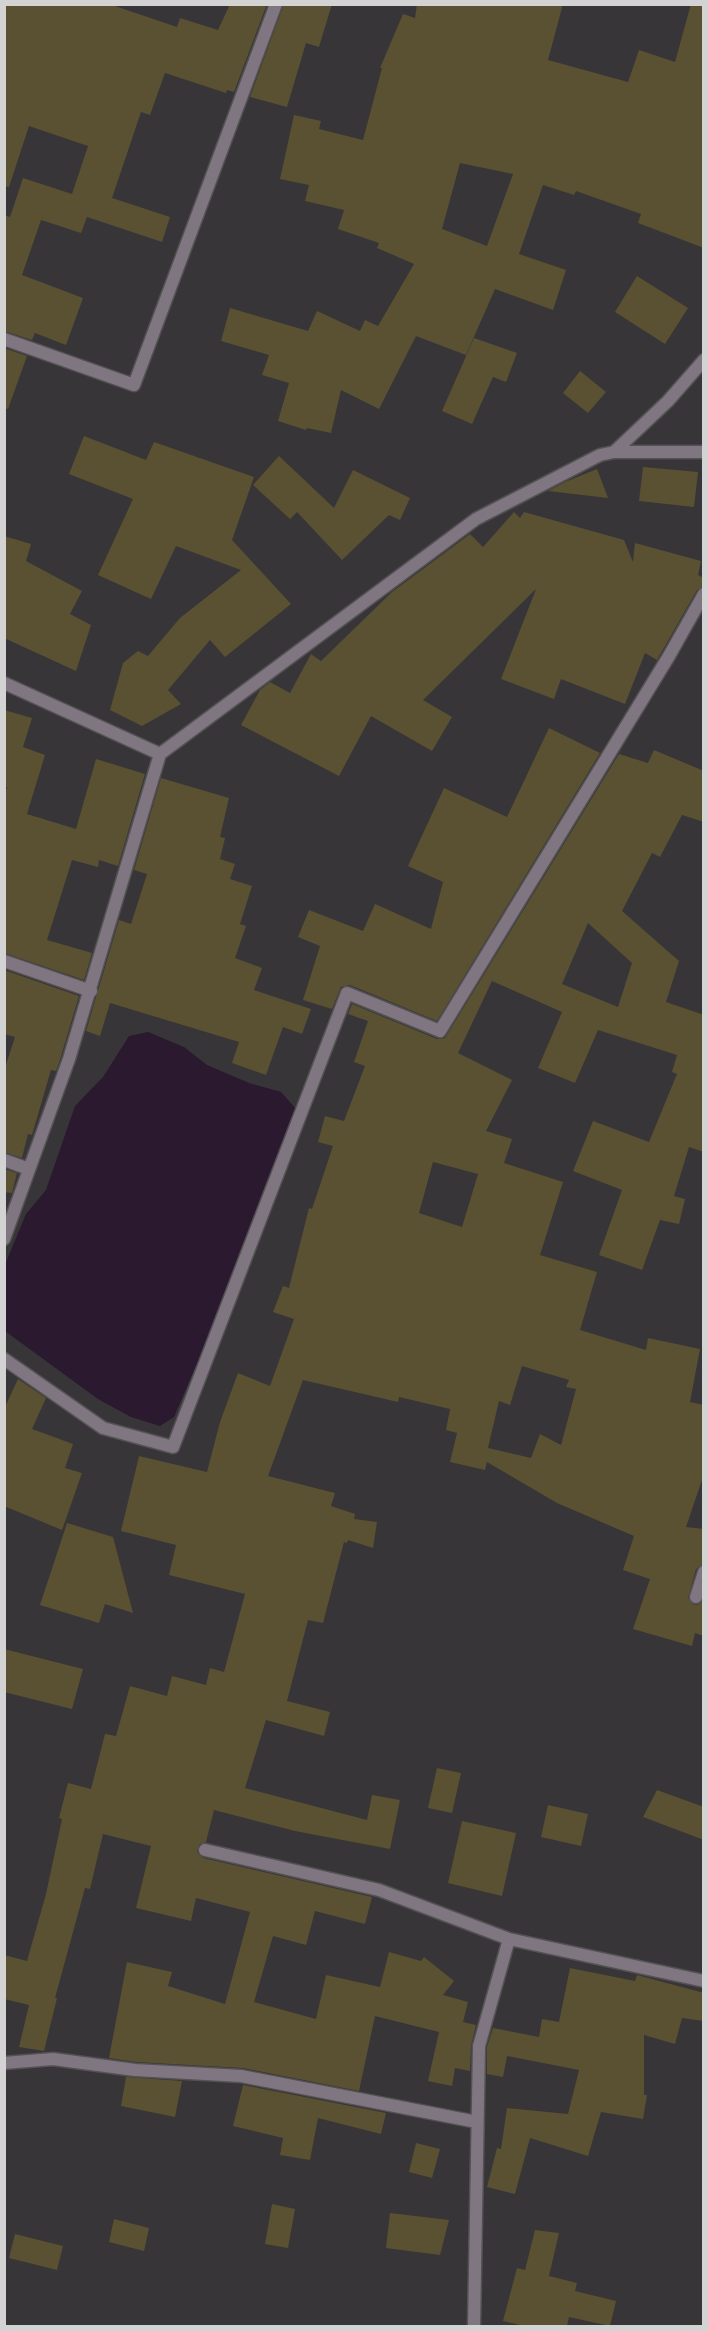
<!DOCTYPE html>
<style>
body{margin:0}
#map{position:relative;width:708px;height:2331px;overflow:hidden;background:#373537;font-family:"DejaVu Sans",sans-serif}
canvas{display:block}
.frame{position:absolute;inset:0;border:6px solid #d4d3d4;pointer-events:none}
</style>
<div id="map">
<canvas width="708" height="2331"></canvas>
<div class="frame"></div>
</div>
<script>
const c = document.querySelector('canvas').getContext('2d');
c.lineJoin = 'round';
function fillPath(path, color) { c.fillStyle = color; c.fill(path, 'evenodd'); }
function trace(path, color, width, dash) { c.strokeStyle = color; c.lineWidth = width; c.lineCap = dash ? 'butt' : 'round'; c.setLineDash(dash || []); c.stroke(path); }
const water = new Path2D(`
 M148 1032 184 1047 207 1065 249 1083 281 1092 296 1109 298 1142 238 1268 174 1417 160 1426 131 1417 98 1399 5 1331 4 1267 26 1214 46 1190 75 1106 103 1077 129 1036Z`);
const building = new Path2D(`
 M4 4H109L177 27 180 18 218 30 230 4H267L234 92 227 90 226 93 165 73 150 115 141 112 112 198 170 217 162 242 87 217 81 233 41 220 22 275 83 298 66 345 35 333 32 340 4 331V215L10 217 23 178 72 194 88 146 29 126 9 187 4 186Z
 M284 4H332L319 47 306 43 287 107 250 97Z
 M417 4H563L548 60 628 82 639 50 675 62 691 4H704V248L638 223 641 214 576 191 574 195 543 185 519 254 566 270 553 310 495 289 466 355 416 336 379 409 341 390 331 433 307 428 306 430 278 421 289 383 262 375 269 355 221 341 230 308 308 331 317 311 360 331 365 320 378 326 414 264 377 248 379 243 338 229 344 210 305 201 309 185 280 179 294 115 321 121 319 129 363 140 382 68H380L403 14 415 18ZM460 163 513 174 487 246 442 229Z
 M637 276 688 308 665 344 615 312Z
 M474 338 517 353 506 382 493 377 472 424 442 411Z
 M4 348 27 356 8 409 4 408Z
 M580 371 606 392 588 413 563 393Z
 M84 436 146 460 154 442 254 477 232 540 291 604 225 657 210 640 168 690 181 704 142 726 110 710 123 663 138 651 148 656 180 618 241 570 176 546 151 599 98 575 133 499 69 474Z
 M279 456 334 508 353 470 410 498 400 520 389 515 342 560 297 512 290 519 253 485Z
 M643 467 698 472 694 507 639 501Z
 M597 469 608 498 548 491 565 482Z
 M514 512 520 518 524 512 624 540 633 562 635 543 701 561 698 575 704 578V586L697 590 657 660 645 653 625 704 561 679 554 699 501 679 536 589 423 700 452 717 432 751 371 716 339 776 241 725 260 690 270 682 290 693 311 654 321 661 392 592 470 534 483 547Z
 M4 536 31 544 26 561 82 591 70 614 91 625 76 671 4 638Z
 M4 710 32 718 23 747 45 755 27 814 76 829 96 759 145 774 118 866 99 860 98 867 72 860 47 940 92 953 84 980 4 953V796L7 787H4Z
 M549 728 600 753 437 1021 350 985 341 987 332 1009 303 1000 320 946 298 937 309 910 363 931 375 904 431 929 443 882 408 866 444 788 507 817Z
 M654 750 704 771V822L682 815 660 857 652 853 622 911 679 961 666 1002 704 1015V1152L689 1147 674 1196 685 1199 679 1224 660 1220 642 1270 599 1255 622 1190 573 1171 593 1121 649 1142 677 1074 672 1072 677 1055 598 1030 575 1083 538 1068 562 1012 492 981 458 1053 512 1080 486 1131 512 1139 504 1163 563 1182 540 1255 597 1272 580 1330 646 1350 648 1338 700 1349 690 1402 704 1405V1474L686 1527 704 1529V1564L696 1569 688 1598 694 1605H698L704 1600V1636L695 1633 692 1646 633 1629 650 1579 623 1570 634 1536 557 1503 487 1462 485 1470 450 1462 457 1433 446 1430 450 1409 399 1397 398 1402 303 1380 268 1476 335 1493 331 1506 355 1514 354 1519 377 1522 373 1548 348 1540 347 1543 344 1542 323 1623 308 1620 287 1701 330 1712 324 1736 266 1720 245 1788 367 1820 372 1795 400 1800 390 1849 295 1831 214 1810 206 1842 199 1845 197 1852 203 1858 372 1897 365 1924 315 1911 306 1945 273 1936 254 2002 316 2019 326 1975 380 1987 389 1952 421 1961 424 1957 454 1981 443 1995 468 2002 463 2022 476 2025 471 2046 470 2071 455 2068 452 2086 428 2081 439 2032 375 2016 359 2091 243 2068 136 2062 109 2058 127 1962 172 1972 168 1986 225 2004 250 1912 196 1898 191 1921 136 1908 151 1846 103 1834 90 1889 85 1888 55 1998H57L44 2051 19 2047 29 2005 4 1999V1955L27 1961 46 1894 62 1819 59 1818 68 1783 91 1789 105 1734 116 1736 130 1686 167 1696 172 1676 206 1685 210 1668 224 1672 245 1594 169 1575 176 1545 121 1531 139 1456 207 1472 220 1422 238 1373 270 1386 294 1319 273 1312 283 1286 289 1288 309 1208 312 1209 333 1146 318 1142 325 1116 344 1121 365 1066 354 1062 368 1021 348 1014 352 1004 437 1039 445 1038 619 754 648 763ZM588 923 632 963 618 1007 562 984ZM433 1162 478 1174 462 1227 419 1213ZM522 1366 569 1380 566 1387 576 1389 561 1445 540 1434 531 1458 488 1448 499 1401 510 1405Z
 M161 778 229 798 220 837 225 838 220 859 235 864 230 879 252 886 240 924 246 926 235 958 262 968 254 990 311 1009 302 1034 283 1027 266 1075 232 1063 239 1042 110 1003 100 1036 86 1031 119 920 131 924 147 874 134 870Z
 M4 970 79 996 59 1063 56 1071 51 1070 32 1135 28 1134 22 1158 4 1152V1071L15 1037 4 1034Z
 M4 1169 17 1173 12 1193 4 1192Z
 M18 1379 46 1398 32 1429 73 1444 65 1468 82 1473 62 1530 4 1506V1409Z
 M67 1523 113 1537 133 1613 105 1604 99 1623 40 1605Z
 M4 1649 83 1669 72 1709 4 1692Z
 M437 1768 461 1773 452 1813 428 1808Z
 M657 1790 704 1807V1840L643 1817Z
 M548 1805 588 1814 581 1846 541 1837Z
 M462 1821 516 1833 502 1896 448 1883Z
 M570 1968 635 1981 637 1975 704 1993V2021L682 2018 675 2044 644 2035V2095H647L643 2119 601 2112 588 2156 530 2138 515 2194 487 2187 497 2148 501 2149 507 2108 568 2114 579 2070 507 2056 503 2077 487 2074V2047L493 2028 539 2037 542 2019 559 2022Z
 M126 2077 182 2081 175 2117 121 2106Z
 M243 2085 386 2113 381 2134 318 2118 310 2160 280 2155 283 2138 233 2126Z
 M416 2143 440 2149 432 2178 409 2172Z
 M272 2204 295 2209 288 2248 265 2244Z
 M390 2213 449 2220 440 2255 386 2248Z
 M114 2219 149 2228 144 2251 109 2242Z
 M535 2230 559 2233 549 2276 577 2283 575 2291 616 2301 610 2326 569 2317 567 2326H524L503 2321 517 2268 525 2270Z
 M15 2234 63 2246 57 2270 9 2258Z`);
const minor = new Path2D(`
 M4 339 134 385 276 4
 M614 452 668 401 704 360
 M4 683 160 754
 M4 961 91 991
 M4 1160 29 1169
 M4 1239 69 1059 160 754 476 519 600 455 614 452H704
 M4 1359 103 1428 173 1447 347 993 440 1031 669 656 704 594
 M696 1597 704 1572
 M205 1850 379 1890 509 1939 704 1981
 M4 2063 53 2059 135 2070 241 2076 477 2122
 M474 2326 479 2046 509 1939`);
fillPath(water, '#2a192f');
fillPath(building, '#595132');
trace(minor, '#535153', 15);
trace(minor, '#807682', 12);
</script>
